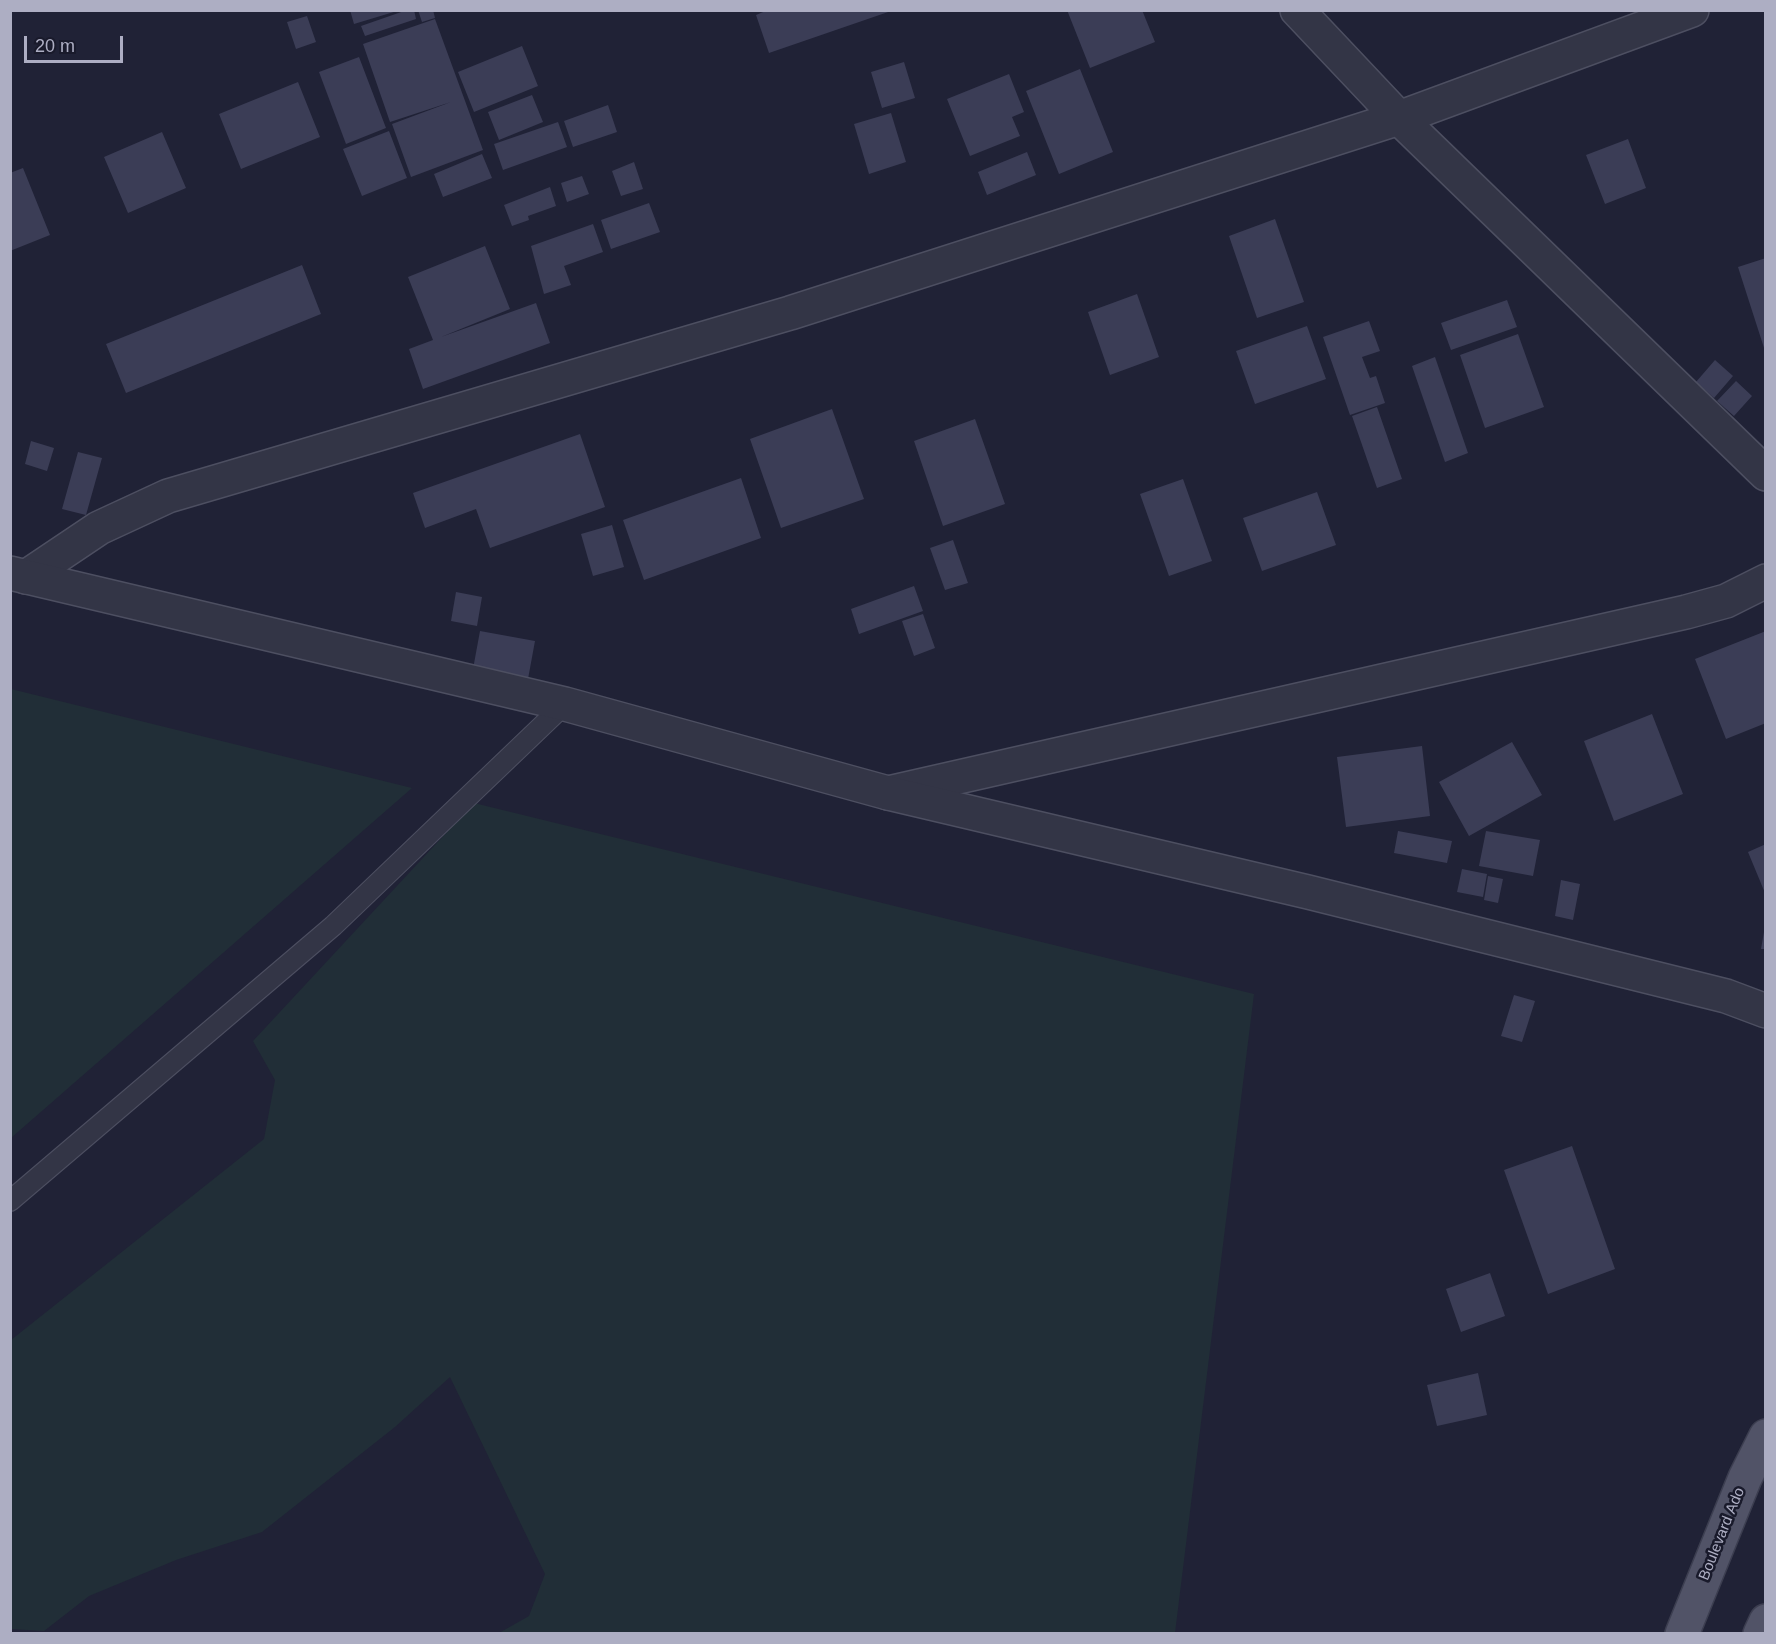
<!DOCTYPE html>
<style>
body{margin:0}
#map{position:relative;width:1776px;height:1644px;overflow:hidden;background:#202236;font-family:Arial,sans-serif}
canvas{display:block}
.frame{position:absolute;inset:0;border:12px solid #adaec3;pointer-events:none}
.scale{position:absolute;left:24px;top:36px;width:99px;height:27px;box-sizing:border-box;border:3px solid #adaec3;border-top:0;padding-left:8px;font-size:18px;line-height:21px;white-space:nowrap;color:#adaec3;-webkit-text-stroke:4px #191a2b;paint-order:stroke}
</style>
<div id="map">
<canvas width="1776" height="1644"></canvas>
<div class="frame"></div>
<div class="scale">20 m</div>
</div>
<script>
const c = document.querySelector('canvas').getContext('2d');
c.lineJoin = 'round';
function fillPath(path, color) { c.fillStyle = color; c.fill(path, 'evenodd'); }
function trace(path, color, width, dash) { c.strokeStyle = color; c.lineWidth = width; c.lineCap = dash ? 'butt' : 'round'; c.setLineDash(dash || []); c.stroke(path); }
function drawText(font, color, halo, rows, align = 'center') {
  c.font = font + ' Arial,sans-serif'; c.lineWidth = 5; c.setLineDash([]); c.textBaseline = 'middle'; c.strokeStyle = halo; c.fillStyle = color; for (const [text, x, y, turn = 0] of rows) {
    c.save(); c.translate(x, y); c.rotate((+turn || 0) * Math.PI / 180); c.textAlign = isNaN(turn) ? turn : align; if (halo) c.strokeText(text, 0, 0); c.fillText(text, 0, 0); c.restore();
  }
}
const green = new Path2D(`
 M11 689 412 788 11 1138 10 689Z
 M474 803 1254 994 1175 1633H499L529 1616 545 1574 450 1377 395 1427 262 1532 176 1560 89 1596 44 1631 11 1629V1340L264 1139 275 1080 253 1041Z`);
const building = new Path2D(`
 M350 10H397V11L354 24Z
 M407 10H414L416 19 365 36 361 26Z
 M418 10H433L435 18 422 22Z
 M768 10H891V11L769 53 756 15Z
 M1067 10H1142L1155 42 1090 68Z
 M307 16 316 42 296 49 287 22Z
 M435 19 483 150 411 177 392 124 451 102 390 122 363 44Z
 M522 46 538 86 474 112 458 72Z
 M359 57 386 128 346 144 319 72Z
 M904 62 915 98 882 108 871 72Z
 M1080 69 1113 152 1059 174 1026 91Z
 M1009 74 1024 112 1012 117 1020 136 970 156 947 99Z
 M298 82 320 137 241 169 219 114Z
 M532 95 543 122 499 140 488 112Z
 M608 105 617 132 573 147 564 121Z
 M891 113 906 162 869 174 854 124Z
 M558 122 567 147 503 170 494 144Z
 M389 131 407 178 362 196 343 149Z
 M162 132 186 188 128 213 104 157Z
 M1628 139 1646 188 1605 204 1586 155Z
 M1027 152 1036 175 987 195 978 172Z
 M482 154 492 178 443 197 434 174Z
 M634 162 643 189 621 196 612 171Z
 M23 168 50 235 10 251V173Z
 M582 176 589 194 567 202 561 183Z
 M550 187 556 206 528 216 529 220 512 226 504 205Z
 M649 203 660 232 611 249 601 220Z
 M1275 219 1304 302 1257 318 1229 236Z
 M593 224 603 252 564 266 571 285 544 294 531 246Z
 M485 246 510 309 441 337 536 303 550 343 423 389 409 349 433 340 408 277Z
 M1766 258V351H1765L1738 267Z
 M302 265 321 314 126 393 106 344Z
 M1137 294 1159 357 1110 375 1088 312Z
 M1507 300 1517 327 1451 350 1441 323Z
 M1369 321 1380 351 1362 357 1370 378 1376 376 1385 403 1350 415 1323 337Z
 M1307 326 1326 379 1255 404 1236 351Z
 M1518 334 1544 407 1485 428 1460 355Z
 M1435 357 1468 453 1445 462 1412 366Z
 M1715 360 1733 376 1714 398 1696 382Z
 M1736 381 1752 396 1734 416 1717 401Z
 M1377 407 1402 479 1377 488 1352 416Z
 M832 409 864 499 781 528 750 439Z
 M975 419 1005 504 943 526 914 441Z
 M580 434 605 507 490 548 476 509 425 528 413 493Z
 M31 441 54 448 47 471 25 464Z
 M78 452 102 458 86 515 62 509Z
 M741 478 761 538 644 580 623 520Z
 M1183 479 1212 561 1169 576 1140 494Z
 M1317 492 1336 545 1262 571 1243 518Z
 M612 525 624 567 593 576 581 534Z
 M953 540 968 583 945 590 930 548Z
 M914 586 923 611 859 634 851 609Z
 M456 592 482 597 477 626 451 621Z
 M923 614 935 648 914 656 902 621Z
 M480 631 535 641 528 679 473 669Z
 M1766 631V723L1726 739 1695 659Z
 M1652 714 1683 794 1614 821 1584 741Z
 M1512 742 1542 795 1469 836 1439 782Z
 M1422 746 1430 816 1346 827 1337 757Z
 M1398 831 1452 841 1447 863 1394 853Z
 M1486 831 1540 840 1533 876 1479 866Z
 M1766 844V893H1765L1748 852Z
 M1462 869 1487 874 1483 897 1457 892Z
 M1488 876 1503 879 1498 903 1484 900Z
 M1561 880 1580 884 1573 920 1555 916Z
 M1764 932 1766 933V949H1761Z
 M1514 995 1535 1001 1522 1042 1501 1036Z
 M1572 1146 1615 1269 1548 1294 1504 1170Z
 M1490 1273 1505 1316 1461 1332 1446 1289Z
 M1478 1373 1487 1415 1437 1426 1427 1385Z`);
const service = new Path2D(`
 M10 1201 333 926 565 704`);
const minor = new Path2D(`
 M1297 10 1399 118 1766 474
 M26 577 99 528 168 496 790 313 1399 118 1692 10
 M888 793 1686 612 1726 601 1766 581`);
const tertiary = new Path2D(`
 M10 573 565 704 888 793 1308 892 1726 996 1766 1011`);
const primary = new Path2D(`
 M1682 1634 1745 1478 1766 1436
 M1760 1634 1766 1621`);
const streetNames = [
 ["Boulevard Ado",1722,1534,-68]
];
fillPath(green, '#212e37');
fillPath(building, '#3b3d56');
trace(service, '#4d4f61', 22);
trace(minor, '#4d4f61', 36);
trace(tertiary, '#4d4f61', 36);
trace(primary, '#3c3e50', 36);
trace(service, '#333546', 20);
trace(minor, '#333546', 33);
trace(tertiary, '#333546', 33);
trace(primary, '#515367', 33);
drawText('15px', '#adaec3', '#191a2b', streetNames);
</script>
